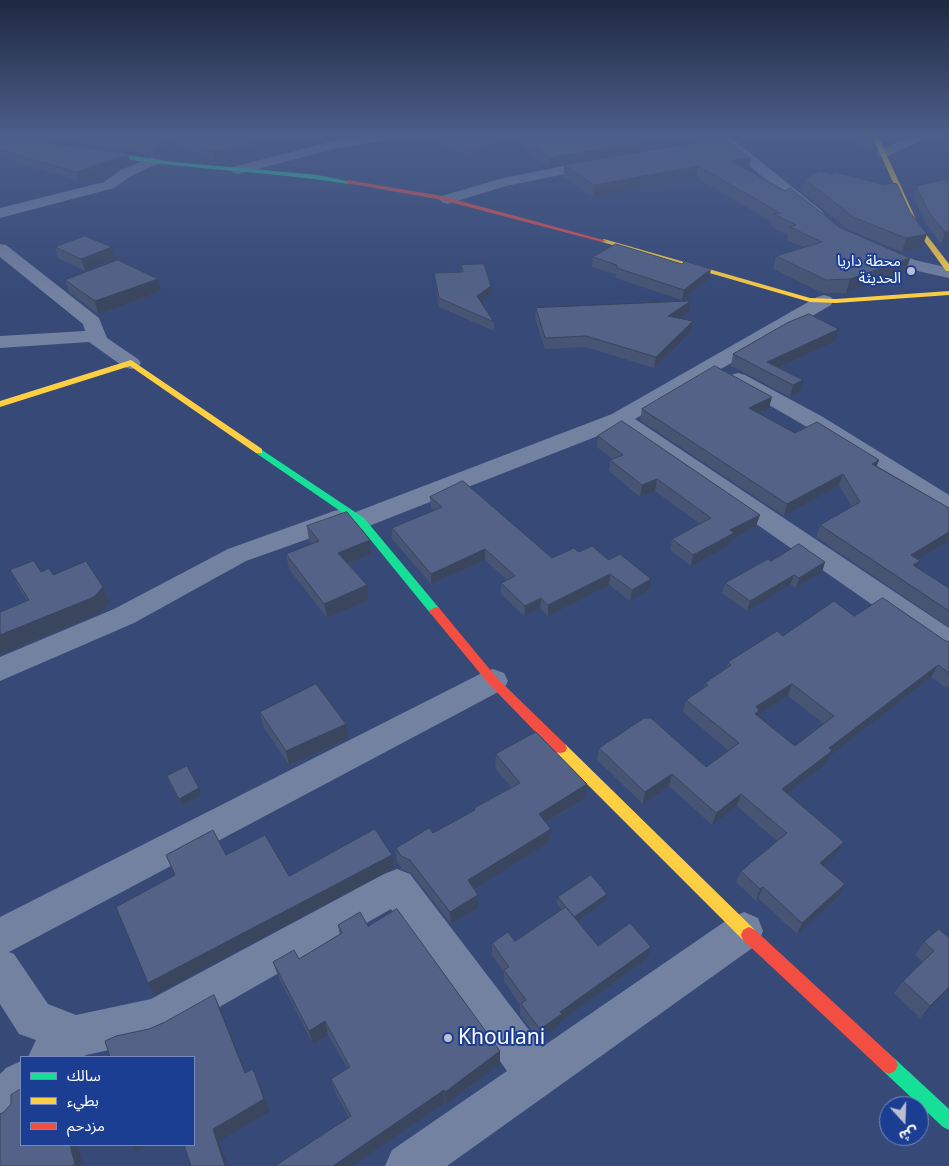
<!DOCTYPE html>
<meta charset="utf-8">
<style>
body{margin:0}
#map{position:relative;width:949px;height:1166px;overflow:hidden;background:#364977;font-family:"Noto Sans","Noto Sans Arabic",sans-serif}
canvas{display:block}
.legend{position:absolute;left:20px;top:1056px;width:175px;height:90px;box-sizing:border-box;background:#1b3e92;border:1px solid #768bbe;margin:0;padding:6px 9px;list-style:none;font-size:15px;color:#fff}
.legend li{display:flex;align-items:center;gap:10px;height:25px}
.legend b{width:25px;border:1px solid #768bbe}
.north{position:absolute;left:879px;top:1096px;width:50px;height:50px;box-sizing:border-box;background:#1b3e92;border:1px solid #768bbe;border-radius:50%;rotate:160deg;font-size:14px;font-weight:700;line-height:20px;text-align:center;color:#fff}
.north::after{content:'';display:block;margin:auto;width:18px;height:22px;background:#b9bfcf;clip-path:polygon(50% 0,100% 100%,50% 72%,0 100%)}
</style>
<div id="map">
<canvas width="949" height="1166"></canvas>
<ul class="legend">
<li><b style="height:6px;background:#16e098"></b>سالك</li>
<li><b style="height:6px;background:#ffcf43"></b>بطيء</li>
<li><b style="height:6px;background:#f24e42"></b>مزدحم</li>
</ul>
<div class="north">ش</div>
</div>
<script>
const c = document.querySelector('canvas').getContext('2d');
c.lineJoin = 'round';
function fillPath(path, color) { c.fillStyle = color; c.fill(path, 'evenodd'); }
function trace(path, color, width, dash) { c.strokeStyle = color; c.lineWidth = width; c.lineCap = dash ? 'butt' : 'round'; c.setLineDash(dash || []); c.stroke(path); }
function drawText(font, color, halo, rows, align = 'center') {
  c.font = font + ' "Noto Sans","Noto Sans Arabic",sans-serif'; c.lineWidth = 4; c.setLineDash([]); c.textBaseline = 'middle'; c.strokeStyle = halo; c.fillStyle = color; for (const [text, x, y, turn = 0] of rows) {
    c.save(); c.translate(x, y); c.rotate((+turn || 0) * Math.PI / 180); c.textAlign = isNaN(turn) ? turn : align; if (halo) c.strokeText(text, 0, 0); c.fillText(text, 0, 0); c.restore();
  }
}
const street = new Path2D(`
 M358 136H390L389 139 338 148 238 174 233 173 231 170 233 167 337 140Z
 M714 136H729L822 211 824 214 822 217H810Z
 M912 136H931L888 156H878L876 153 878 150Z
 M152 157 159 161 157 164 131 176 114 188 0 218V208L104 182 121 170Z
 M600 159 605 160 607 163 605 166 506 186 447 204 442 202 439 199 442 196 503 178Z
 M0 244 6 245 99 318 107 338 138 359 141 363 138 367 131 369 124 367 89 342 0 348V336L85 331 83 324 0 257Z
 M874 244 915 260 949 268V278L904 268 868 253 866 249 868 245Z
 M824 295 831 297 833 301 831 305 635 419 949 628V654L939 651 618 428 369 526 360 528 350 524 246 561 134 623 0 681V657L114 609 228 549 334 511 343 509 353 513 612 414 817 297Z
 M738 373 745 375 823 417 949 495V514L940 511 807 427 731 383 728 379 731 375Z
 M493 669 504 673 508 681 504 689 9 952 14 954 48 1004 76 1015 151 999 384 874 397 869 410 874 542 1047 730 918 744 912 758 918 763 931 758 944 447 1166H385L392 1150 507 1071 391 909 172 1034 157 1040 86 1055 83 1057H28L36 1040 19 1034 0 1004V917L482 673Z
 M21 1061V1115L16 1122 0 1128V1074L6 1068Z`);
const fast = new Path2D(`
 M93 150 174 162 318 175 351 182 348 184C263 170 176 170 91 153Z
 M259 448 364 518 439 608 441 611 439 614H431L356 522 256 453 254 451Z
 M889 1056 895 1059 949 1109V1130L943 1127 883 1071 880 1065 883 1059Z`);
const slow = new Path2D(`
 M872 136H878L918 224 949 264V271H946L912 224Z
 M604 239 810 298 836 299 949 291V295L836 303 810 302 602 242 601 241Z
 M131 360 262 449V453H256L130 366 0 407V401Z
 M560 743 565 744 755 930 757 935 755 940 749 943 743 940 555 752 553 748 555 744Z`);
const jam = new Path2D(`
 M348 180 442 196 607 241 602 242 442 200 346 183 345 182Z
 M435 607 439 608 497 678 565 744 567 748 565 752 560 753 555 752 489 684 431 614 429 611Z
 M749 927 755 930 895 1059 898 1065 895 1071 889 1074 883 1071 743 940 741 935 743 930Z`);
const wall = new Path2D(`
 M0 136 16 138 131 163 79 181 0 158Z
 M33 136H240L253 151 215 161 182 146 155 155Z
 M428 136H707V138L550 167 527 152 523 142 471 157Z
 M838 136H873L875 141 873 150Z
 M736 146 735 148 751 158 749 169 746 170 839 227 910 258 906 271 846 293H822L773 269 776 256 803 247 787 240 788 235 771 226 772 222 697 178 593 197 564 177V165Z
 M805 179 922 248 902 252 849 230 802 192Z
 M949 179V242L941 244 925 222 913 197 916 186Z
 M55 247 115 259 85 271 58 258Z
 M593 257 709 279 682 300 616 278V274L592 267Z
 M461 265 491 294 480 302 494 322V331L439 307 435 281 434 273 461 272Z
 M65 280 161 291 98 314 69 292Z
 M691 301 689 312 679 318 693 321 691 332 654 368 585 347 545 349 535 319 536 308Z
 M835 341 778 368 803 380 799 393 790 397 731 366 733 354Z
 M769 408 758 413 795 433 879 460 877 466 949 508V540L918 559 917 567 949 588V627L816 537 820 525 852 507 839 485 784 516 640 420 642 409Z
 M598 436 756 526 732 540 731 544 691 566 670 550 672 539 700 524 655 491 640 497 609 471 610 460 612 459 597 447Z
 M430 497 552 558 579 552 609 560 649 590 630 601 609 585 548 616 540 608 524 616 501 594V583L507 580 485 560 431 584 392 539V528L434 510 431 507Z
 M307 526 371 554 348 564 367 585 368 600 327 618 289 569 286 554 312 544 309 541Z
 M771 561 825 562 822 572 796 588 790 585 747 611 722 593 725 583Z
 M10 570 41 572 53 575 109 603 100 613 0 655V612L27 601 18 586Z
 M854 616 949 642V686L946 688 931 677 830 756 827 763 787 793 844 842 838 853 824 866 839 896 797 934 758 898 756 901 736 882 741 871 777 841 737 806 712 825 669 786 643 804 597 760 599 748 706 767 729 751 683 712 686 700 703 688 705 683 727 668 728 662 783 636ZM788 696 824 724 795 746 758 716Z
 M260 712 346 724 348 739 289 765 263 726Z
 M496 754 587 784 585 798 546 823 549 842 474 889 478 895V908L451 924 411 873 402 869 397 861 396 848 433 833 474 811V808L511 787 495 768Z
 M167 776 201 795 182 806 170 784Z
 M558 897 606 901 577 921 598 946 647 958 560 1022V1025L538 1039 520 1015V1005L504 981V972L492 955V943L515 941 562 910 557 904Z
 M338 925 368 926 500 1051V1064L446 1104 445 1103 352 1166H275L349 1118 335 1092 331 1079 347 1068 328 1035 313 1044 278 976 273 962 299 959 340 935Z
 M949 938V990L920 1018 894 993 903 981 923 962 915 955 924 942Z`);
const shadedWall = new Path2D(`
 M514 136H524L523 142 471 157V149Z
 M672 136H707V138L550 167V158Z
 M180 137 182 146 155 155 153 146Z
 M252 142 253 151 215 161 213 152Z
 M128 154 131 163 79 181 76 172Z
 M751 158 749 169 729 173 731 161Z
 M698 166 697 178 593 197 594 185Z
 M949 231V242L941 244 945 232Z
 M927 234 922 248 902 252 906 238Z
 M112 247 115 259 85 271 81 259Z
 M910 258 906 271 846 293 850 279Z
 M711 269 709 279 682 300 684 290Z
 M158 279 161 291 98 314 95 301Z
 M491 286V294L477 305V296Z
 M691 301 689 312 666 327 668 316Z
 M693 321 691 332 654 368 656 357Z
 M839 329 835 341 769 372 767 362Z
 M803 380 799 393 790 397 793 385Z
 M772 397 769 408 746 419 749 408Z
 M879 460 874 472 872 464Z
 M843 474 839 485 784 516 787 504Z
 M657 479 655 491 640 497 642 485Z
 M760 515 756 526 732 540 731 544 691 566 693 555 730 530Z
 M949 532V540L906 567 911 555Z
 M370 540 371 554 340 567 338 553Z
 M485 549V560L431 584V574Z
 M920 561 915 573 913 565Z
 M825 562 822 572 796 588 799 578Z
 M610 574 609 585 548 616V605Z
 M794 575 790 585 747 611 750 601Z
 M651 579 649 590 630 601 632 590Z
 M367 585 368 600 327 618 324 604Z
 M103 587 109 603 100 613 0 655V635Z
 M541 598 540 608 524 616 525 606Z
 M938 665 931 677 830 756 827 763 777 801 782 789 829 748Z
 M792 684 788 696 758 716 751 726 756 707Z
 M346 724 348 739 289 765 286 751Z
 M672 774 669 786 643 804 645 792Z
 M587 784 585 798 538 827 539 814Z
 M199 788 201 795 182 806 179 799Z
 M741 794 737 806 712 825 716 813Z
 M551 829 549 842 468 893V880Z
 M844 842 838 853 815 874 820 863Z
 M392 855 394 868 155 995 148 983Z
 M845 884 839 896 797 934 802 923Z
 M763 887 758 898 756 901 760 889Z
 M607 894 606 901 573 924 574 917Z
 M478 895V908L451 924 450 912Z
 M651 947 647 958 560 1022V1025L538 1039 540 1029 560 1012Z
 M949 987V990L920 1018 930 1006Z
 M214 995 220 1008 251 1086 245 1073Z
 M325 1021 328 1035 313 1044 309 1031Z
 M500 1051V1064L446 1104 445 1092Z
 M253 1069 270 1111 219 1141 228 1166H225L213 1129Z
 M444 1090 445 1103 352 1166H333Z
 M70 1145H78L83 1166H72Z
 M131 1145H148L136 1152Z`);
const building = new Path2D(`
 M0 136H10L16 138 128 154 76 172 0 150Z
 M87 136H240L252 142 213 152 180 137 153 146Z
 M445 136H514L471 149Z
 M525 136H672L550 158 527 143Z
 M862 136H873L875 141Z
 M723 138 736 146H732L751 158 731 161 785 191 790 188 839 227 910 258 850 279 826 280 776 256 822 242 790 227 796 225 774 214 780 213 698 166 594 185 564 165Z
 M820 171 832 174 836 172 885 185 892 183 897 184 910 212 927 234 906 238 853 217 805 179Z
 M949 179V231L945 232 928 211 916 186Z
 M85 236 112 247 81 259 55 247Z
 M616 244 682 264 685 261 711 269 684 290 617 268V265L593 257Z
 M118 260 158 279 95 301 65 280Z
 M484 264 491 286 477 296 494 322 439 298 434 273 463 272 461 265Z
 M691 301 668 316 693 321 656 357 586 336 545 338 536 308Z
 M809 314 839 329 767 362 803 380 793 385 733 354 787 323Z
 M715 366 772 397 749 408 795 433 817 422 879 460 872 464 949 508V532L911 555 920 561 913 565 949 588V611L820 525 860 502 843 474 787 504 642 409Z
 M622 421 760 515 730 530 734 533 693 555 672 539 711 518 657 479 642 485 610 460 623 455 598 436Z
 M463 481 552 558 574 548 579 552 592 546 609 560 620 554 651 579 632 590 610 574 548 605 541 598 525 606 501 583 515 576 485 549 431 574 392 528 442 507 430 497Z
 M347 512 370 540 338 553 367 585 324 604 286 554 319 541 307 526Z
 M799 544 825 562 799 578 794 575 750 601 725 583 768 559 771 561Z
 M34 561 41 572 49 568 53 575 86 561 103 587 94 597 0 635V612L29 600 10 570Z
 M883 598 944 640 949 642V673L938 665 829 748 832 751 782 789 844 842 820 863 845 884 802 923 763 887 760 889 741 871 787 833 741 794 716 813 672 774 645 792 599 748 644 718H651L706 767 739 743 686 700 708 685 705 683 731 665 728 662 777 631 783 636 834 601 854 616ZM792 684 834 716 795 746 755 714 759 710 756 707Z
 M316 684 346 724 286 751 260 712Z
 M536 732 587 784 539 814 551 829 468 880 478 895 450 912 410 860 401 856 396 848 429 828 433 833 475 810 474 808 520 783 496 754Z
 M187 766 199 788 179 799 167 776Z
 M375 829 392 855 148 983 116 907 175 875 166 855 213 830 226 855 265 835 289 876Z
 M591 875 607 894 574 917 558 897Z
 M566 907 598 946 630 923 651 947 560 1012 562 1014 540 1029 521 1004 526 1000 504 970 509 967 492 943 508 932 515 941Z
 M397 909 500 1051 445 1092 444 1090 333 1166H275L351 1116 331 1079 350 1067 325 1021 309 1031 273 962 294 950 299 959 342 933 338 925 360 912 368 926Z
 M939 929 949 938V987L930 1006 903 981 934 951 924 942Z
 M214 995 245 1073 253 1069 264 1099 213 1129 225 1166H191L184 1145H194V1057H110L105 1041 116 1036 149 1029 165 1022Z
 M21 1089V1145H70L75 1164 72 1166H0V1114L4 1112 11 1104V1095Z`);
const markers = [
 [911,271,5,"#b9bfcf"],
 [448,1038,5,"#b9bfcf"]
];
const farPoinames = [
 ["محطة داريا",901,262],
 ["الحديثة",901,279]
];
const nearPoinames = [
 ["Khoulani",458,1038]
];
fillPath(street, '#7482a2');
fillPath(fast, '#16e098');
fillPath(slow, '#ffcf43');
fillPath(jam, '#f24e42');
fillPath(wall, '#475473');
fillPath(shadedWall, '#3a455e');
fillPath(building, '#536286');
trace(building, '#3a455e', 1);
const sky = c.createLinearGradient(0, 0, 0, 300);
sky.addColorStop(0, '#1e2841');
sky.addColorStop(0.45, '#4c5f8a');
sky.addColorStop(1, '#4c5f8a00');
c.fillStyle = sky;
c.fillRect(0, 0, 949, 300);
for (const [x, y, r, color] of markers) { const dot = new Path2D(); dot.arc(x, y, r, 0, 2 * Math.PI); c.fillStyle = color; c.fill(dot); trace(dot, '#1b3e92', 2); }
drawText('15px', '#fff', '#1b3e92', farPoinames, 'right');
drawText('21px', '#fff', '#1b3e92', nearPoinames, 'left');
</script>
